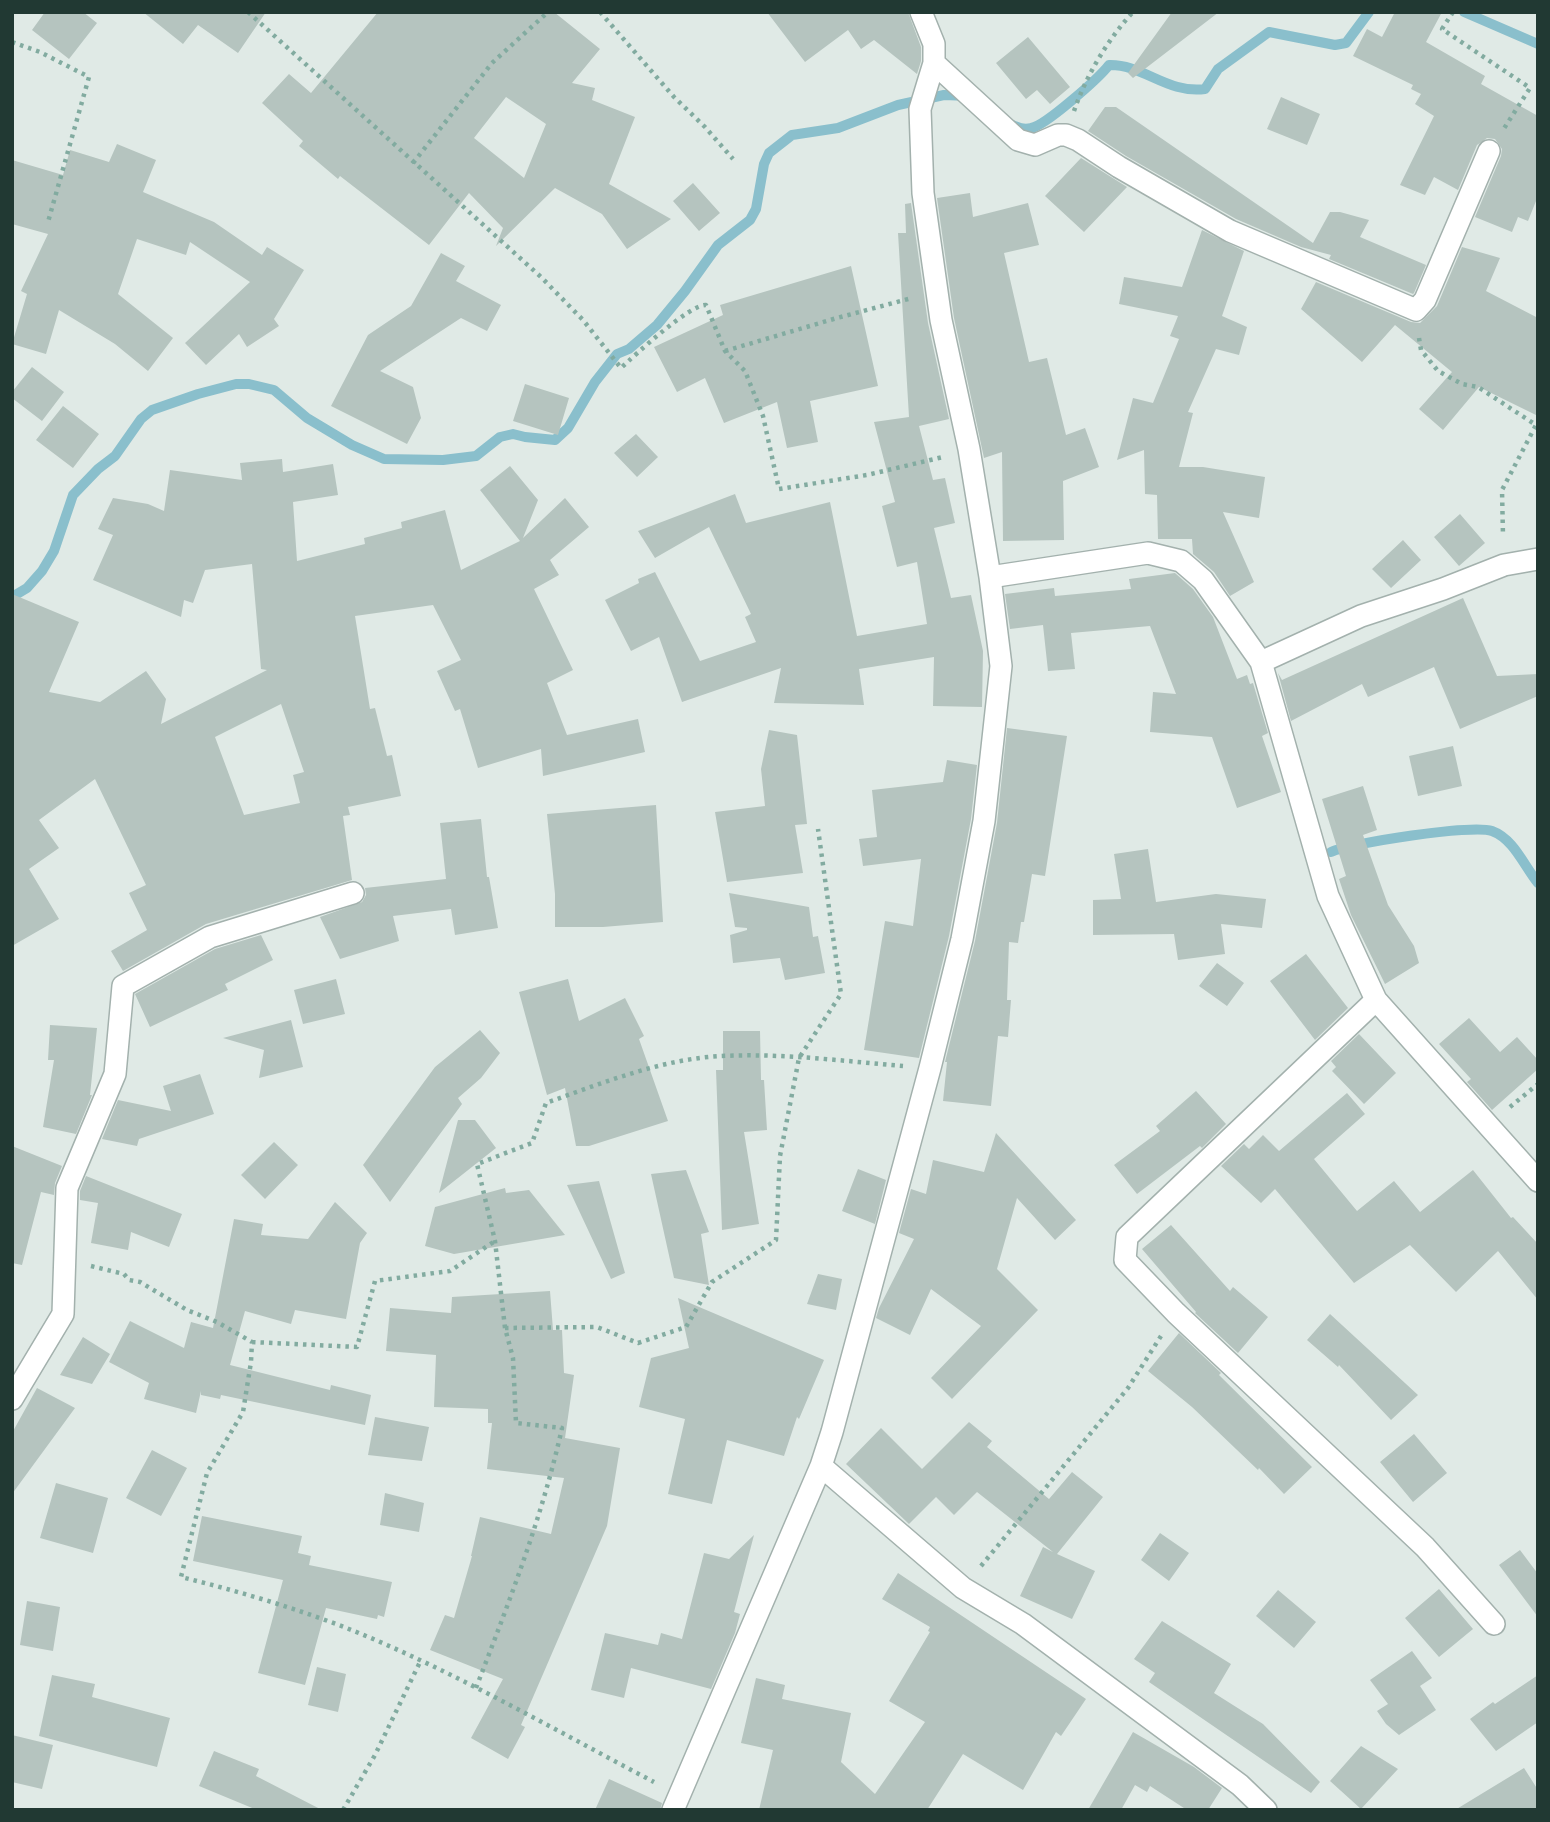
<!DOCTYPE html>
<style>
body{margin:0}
#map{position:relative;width:1550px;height:1822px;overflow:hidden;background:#e0eae6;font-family:"Exo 2",sans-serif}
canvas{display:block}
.frame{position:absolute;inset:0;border:14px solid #213933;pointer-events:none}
</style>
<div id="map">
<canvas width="1550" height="1822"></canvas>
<div class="frame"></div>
</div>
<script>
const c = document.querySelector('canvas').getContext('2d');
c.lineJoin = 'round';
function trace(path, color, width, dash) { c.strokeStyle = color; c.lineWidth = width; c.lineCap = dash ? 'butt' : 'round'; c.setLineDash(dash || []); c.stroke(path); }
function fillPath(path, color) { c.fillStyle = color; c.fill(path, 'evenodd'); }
const stream = new Path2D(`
 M1464 12 1538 44
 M1010 124C1017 127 1023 130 1031 128 1045 126 1099 78 1109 65 1143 64 1167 94 1205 89L1218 69 1269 32 1335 45 1346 43 1369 12
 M12 597 27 588 42 571 54 551 73 495 98 469 115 456 141 419 152 410 198 394 236 384H249L274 390 307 418 352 445 384 459 443 460 476 456 500 437 513 434 525 437 555 440 568 428 595 382 617 354 629 349 657 325 685 291 718 245 750 220 756 209 764 164 769 153 792 135 838 128 898 105 944 95 969 96
 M1331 852C1351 843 1473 824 1492 831 1514 839 1524 866 1538 883`);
const building = new Path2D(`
 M45 12H83L97 23 69 59 32 30Z
 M143 12H266L238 53 198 25 183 44Z
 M378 12H554L600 49 572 83 595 88 592 100 635 117 609 184 671 219 627 249 602 214 555 188 496 246 503 228 469 193 429 245 340 176 338 179 299 146 303 141 262 103 289 74 311 93ZM506 97 546 124 524 178 474 138Z
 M767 12H908L921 47V61L917 74 874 40 861 49 848 30 805 62Z
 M1172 12H1219L1133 78 1128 73Z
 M1395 12H1442L1426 42 1485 76 1481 84 1538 116V196L1528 221 1518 217 1512 232 1475 217 1501 156 1502 149 1495 139 1487 138 1477 145 1458 190 1434 177 1425 195 1400 185 1434 116 1415 104 1421 94 1411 89 1413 85 1353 56 1367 29 1382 37Z
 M1028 37 1070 87 1050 104 1037 90 1026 99 996 63Z
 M1281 97 1320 114 1307 145 1267 129Z
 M1105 107H1116L1313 243 1330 212H1340L1369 220 1360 237 1426 265 1414 293 1413 294 1329 259 1331 255 1301 247 1236 219 1126 156 1088 131Z
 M117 144 156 160 143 192 214 222 262 255 267 247 304 270 274 319 279 326 247 347 239 334 206 365 185 343 250 282 190 242 186 255 137 239 118 294 173 338 148 371 115 344 59 310 46 354 12 344 27 294 21 291 48 234 12 224V160L63 175 70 150 109 162Z
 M1081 158 1127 187 1084 232 1045 196Z
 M693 183 720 213 699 231 673 201Z
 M970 193 973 217 1028 203 1039 245 1004 253 1029 362 1047 358 1066 435 1085 428 1099 467 1063 481 1064 540 1003 541 1002 452 984 458 954 318 937 198Z
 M911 203 928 323 949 419 919 426 933 480 945 478 955 523 934 528 951 598 971 595 983 651 982 707 933 706 934 657 859 669 864 705 774 703 781 668 682 702 659 637 631 651 605 600 639 583 638 579 655 572 700 661 756 642 745 617 751 614 709 527 655 558 638 531 735 494 746 523 830 502 857 636 927 624 917 562 897 567 882 506 895 502 874 422 909 417 898 233H906L905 204Z
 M1202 230 1244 251 1222 316 1247 327 1239 355 1216 349 1188 412 1193 413 1179 467H1203L1265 477 1259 518 1223 512 1254 582 1230 596 1214 572 1193 554 1192 539H1158L1157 495 1145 494 1144 450 1117 460 1133 398 1153 403 1179 339 1170 336 1178 316 1119 304 1124 277 1182 287Z
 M1462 247 1500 258 1486 291 1538 318V416L1479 387 1443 430 1419 409 1452 372 1395 325 1362 362 1301 309 1316 282 1411 322 1420 323 1437 306Z
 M441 253 465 266 456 281 501 305 487 331 461 318 380 371 413 387 421 418 407 444 331 406 368 335 411 306Z
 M851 266 878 386 810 401 818 442 787 448 777 402 724 423 705 378 677 392 654 347 723 315 720 305Z
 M32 367 64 392 42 421 12 398V392Z
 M525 384 569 398 558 435 513 421Z
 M63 406 99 434 73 468 36 440Z
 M636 434 658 457 637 477 614 453Z
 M282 459 283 472 333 464 338 495 293 502 297 561 365 544 364 538 402 528 401 522 445 510 461 570 520 541 480 490 510 466 538 500 523 538 565 498 589 527 550 560 559 575 534 589 573 670 547 683 567 735 638 719 645 752 543 776 541 749 478 768 460 709 455 711 437 671 461 660 433 605 355 616 370 709 375 708 387 756 392 755 401 796 348 807 350 815 343 816 352 880 206 924 123 971 111 951 147 930 129 893 146 885 95 779 39 820 59 848 29 869 59 919 12 946V594L79 622 49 692 100 702 146 671 166 699 161 724 267 670 261 669 252 564 205 570 193 603 184 600 181 617 93 580 113 535 98 529 113 498 148 504 164 511 170 470 242 480 240 463ZM281 704 304 772 293 775 300 803 244 815 215 737Z
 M1460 514 1485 543 1459 566 1434 537Z
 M1403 540 1421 560 1391 588 1372 569Z
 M1175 573 1193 589 1213 617 1237 679 1247 675 1250 684 1253 683 1268 733 1262 736 1281 792 1237 808 1212 737 1150 732 1153 692 1176 694 1150 626 1071 633 1075 669 1048 671 1043 625 1010 629 1005 594 1054 588 1055 596 1131 589 1129 579Z
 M1463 598 1497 676 1538 674V696L1460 729 1434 667 1368 697 1362 684 1291 721 1278 673 1282 680Z
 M1007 728 1067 736 1045 876 1032 874 1024 922H1021L1018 943 1009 942 1007 1000H1011L1008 1037 998 1036 991 1106 943 1101 947 1062H945L975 941 997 823Z
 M769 730 797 735 807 824 795 825 803 873 727 882 715 812 765 806 761 769Z
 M1453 746 1462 786 1418 796 1409 756Z
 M947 760 977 765 971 819 949 936 919 1058 864 1050 885 921 913 926 921 859 863 866 859 839 877 837 872 790 943 782Z
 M1363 786 1377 830 1363 835 1388 905 1414 946 1419 963 1385 984 1351 915 1339 879 1346 876 1322 799Z
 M656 805 663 922 603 927H555V894L547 814Z
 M481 819 487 877H489L498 928 455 935 451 909 393 916 399 941 340 959 320 917 362 902 366 895 365 888 446 879 440 823Z
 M1148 849 1156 902 1216 894 1266 899 1262 928 1221 924 1225 954 1178 960 1174 934 1093 935V900L1121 899 1114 854Z
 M729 893 809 907 813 937 818 936 825 973 785 980 780 958 733 963 730 935 747 930V928L735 927Z
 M261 935 273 960 225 984 228 990 150 1027 135 994 215 949Z
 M1306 954 1348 1008 1315 1040 1270 981Z
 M1217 963 1244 983 1227 1006 1199 986Z
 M336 979 345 1014 303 1024 294 990Z
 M568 979 579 1021 625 998 644 1036 639 1039 668 1121 589 1146H576L565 1088 547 1095 519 992Z
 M1469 1018 1500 1052 1517 1037 1538 1060V1069L1492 1110 1467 1082 1471 1079 1439 1044Z
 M291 1020 303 1067 259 1078 264 1050 223 1038Z
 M50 1025 97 1028 90 1095H92L76 1134 43 1127 54 1060H48Z
 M480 1030 500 1053 481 1078 458 1098 462 1104 390 1202 363 1165 435 1067Z
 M723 1031H760L761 1080H764L767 1130 744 1132 759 1224 722 1230 716 1070H723Z
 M1359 1034 1396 1073 1364 1104 1332 1071 1336 1067 1331 1061Z
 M200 1074 214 1114 139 1139 137 1146 102 1139 118 1100 171 1111 163 1086Z
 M1196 1091 1226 1124 1202 1148 1200 1146 1137 1194 1114 1165 1160 1131 1156 1126Z
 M1347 1093 1365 1114 1314 1159 1357 1211 1394 1181 1420 1212 1473 1170 1511 1218 1513 1217 1538 1244V1300L1498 1251 1456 1292 1410 1245 1354 1283 1275 1189 1261 1203 1221 1166 1244 1144 1249 1149 1263 1135 1279 1151Z
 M458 1120H475L496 1148 439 1193Z
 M996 1133 1076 1220 1055 1240 1017 1198 997 1269 1038 1310 952 1399 931 1378 981 1326 931 1289 910 1335 876 1318 879 1308 914 1239 899 1233 911 1189 926 1194 933 1160 984 1172Z
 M274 1142 298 1165 265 1199 241 1175Z
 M12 1146 62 1166 55 1183 54 1195 41 1192 22 1265 12 1263Z
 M858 1169 886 1180 875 1224 842 1211Z
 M686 1170 709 1232 701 1234 709 1285 674 1278 651 1174Z
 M86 1176 182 1214 169 1247 131 1232 128 1250 91 1243 98 1203 80 1200V1191Z
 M599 1181 625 1273 611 1279 567 1185Z
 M505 1188 506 1193 529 1190 565 1235 454 1254 425 1246 435 1207Z
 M335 1202 367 1233 360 1243 346 1319 295 1310 291 1324 245 1311 230 1365 330 1390 331 1385 371 1395 365 1425 221 1395 220 1399 201 1395V1391L196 1413 144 1399 149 1383 109 1362 130 1321 184 1348 191 1322 213 1328 234 1219 263 1224 261 1235 308 1239Z
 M1171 1225 1230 1291 1233 1287 1268 1317 1238 1353 1195 1313 1196 1312 1142 1249Z
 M818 1274 842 1279 836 1310 807 1304Z
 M550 1291 553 1330H562L564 1373 574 1375 565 1438 620 1448 607 1526 521 1725 525 1727 508 1759 471 1738 503 1679 430 1650 445 1615 454 1618 472 1556H471L480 1517 551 1534 564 1478 487 1469 492 1423H488V1409L434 1407 436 1355 386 1351 390 1308 451 1313 452 1297Z
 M678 1298 824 1360 799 1419 797 1417 784 1456 727 1440 712 1504 668 1494 685 1419 639 1407 651 1358 689 1348Z
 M1330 1314 1418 1395 1391 1420 1339 1365 1338 1367 1307 1340Z
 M1179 1333 1221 1373 1219 1375 1312 1467 1284 1494 1259 1468 1258 1470 1192 1407 1148 1371Z
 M83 1337 110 1354 92 1384 60 1375Z
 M37 1388 75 1408 12 1494V1433Z
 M375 1417 429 1427 422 1461 368 1455Z
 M969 1422 992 1441 987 1447 1049 1499 1072 1472 1103 1497 1057 1554 1095 1571 1072 1619 1020 1596 1043 1547 1053 1552 977 1492 954 1515 936 1497 909 1524 846 1464 881 1428 922 1469Z
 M1414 1434 1447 1473 1413 1502 1380 1462Z
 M152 1450 187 1468 161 1516 126 1498Z
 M56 1483 108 1498 93 1553 40 1538Z
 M385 1493 424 1503 419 1532 380 1525Z
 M202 1516 302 1536 298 1553 311 1556 309 1565 392 1582 384 1617 378 1615 377 1619 326 1608 305 1685 258 1673 283 1580 193 1561Z
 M1160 1533 1189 1553 1169 1581 1141 1560Z
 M754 1535 734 1612 740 1614 735 1633 711 1689 631 1668 624 1698 591 1690 605 1633 658 1645 661 1633 682 1639 704 1553 729 1559Z
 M1520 1550 1538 1574V1617L1499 1565Z
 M898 1573 1086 1699 1061 1736 1056 1732 1023 1790 963 1754 927 1810H759L773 1750 741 1743 756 1678 785 1685 782 1699 851 1713 841 1762 875 1794 925 1722 889 1701 930 1632 928 1631 930 1627 882 1599Z
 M1439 1589 1473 1629 1439 1657 1405 1618Z
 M1278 1590 1316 1622 1294 1648 1256 1616Z
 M27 1601 60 1607 53 1651 20 1645Z
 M1162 1621 1231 1664 1214 1693 1263 1724 1320 1782 1311 1793 1149 1682 1155 1673 1134 1659Z
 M1412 1651 1432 1678 1420 1686 1436 1710 1399 1735 1386 1724 1377 1711 1388 1704 1370 1680Z
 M317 1667 346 1674 338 1712 308 1705Z
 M52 1675 95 1684 92 1697 170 1718 157 1767 39 1736Z
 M1538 1675V1722L1496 1751 1470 1719 1493 1702 1495 1704Z
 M1133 1732 1194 1767 1222 1788 1208 1810H1187L1150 1786 1147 1792 1135 1785 1121 1810H1088Z
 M12 1735 53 1745 42 1789 12 1782Z
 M1361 1746 1398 1769 1361 1809 1330 1781Z
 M214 1751 259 1769 256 1776 322 1810H257L199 1786Z
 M1524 1768 1538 1790V1810H1455Z
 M609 1779 662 1803 660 1810H595Z`);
const path = new Path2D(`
 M248 12 541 277 583 320 621 368C635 355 690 304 706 305L725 351 745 371 763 416 779 489 867 475 943 457
 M600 12 674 97 705 127 733 159
 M1453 12 1442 29 1530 88 1503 130
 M12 42 40 52 89 77 48 222
 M1074 111C1086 76 1108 39 1133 12
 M413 163 492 63 548 12
 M1419 338 1421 350 1438 371 1462 384 1478 387 1536 425 1502 490 1503 536
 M725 351 837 318 912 298
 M1510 1107 1538 1084
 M91 1266 124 1274 129 1280 140 1282 187 1310 217 1322 252 1342 251 1362 243 1412 207 1473 181 1577C238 1591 299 1609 354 1631 457 1673 555 1730 654 1782
 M505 1328 597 1327 638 1343 686 1327 712 1282 776 1240 780 1156 799 1058 841 994 818 829
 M252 1342 357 1347 375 1281 450 1271 495 1241
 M981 1566 1128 1388 1161 1336
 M476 1688C509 1602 542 1518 562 1428L516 1423 513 1358 505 1328 495 1241 477 1164 532 1143 546 1103C602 1083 662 1059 721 1056 782 1053 843 1061 903 1066
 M343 1810 375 1755 420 1662`);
const minor = new Path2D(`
 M934 63 1018 140 1035 145 1058 135H1066L1078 140 1119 167 1230 231 1416 310 1425 300 1489 151
 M990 577 1148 553 1181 561 1203 580 1261 662 1328 896 1376 1000 1538 1181
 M1261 662 1361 616 1443 589 1504 565 1538 559
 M1376 1000 1127 1237 1125 1260 1176 1313 1425 1547 1494 1624
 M12 1399 63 1314 67 1188 115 1074 123 986 210 937 353 893
 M821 1466 963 1588 1023 1624 1240 1785 1266 1810
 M673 1810 821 1466 832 1432 930 1068 962 939 984 821 1001 666 990 577 969 449 941 320 923 193 920 109 934 63V44L921 12`);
trace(stream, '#8abfcc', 10);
fillPath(building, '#b5c4bf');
trace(minor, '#a3b1ad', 24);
trace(path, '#82aba0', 4.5, [3.5, 5]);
trace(minor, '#fff', 21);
</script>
